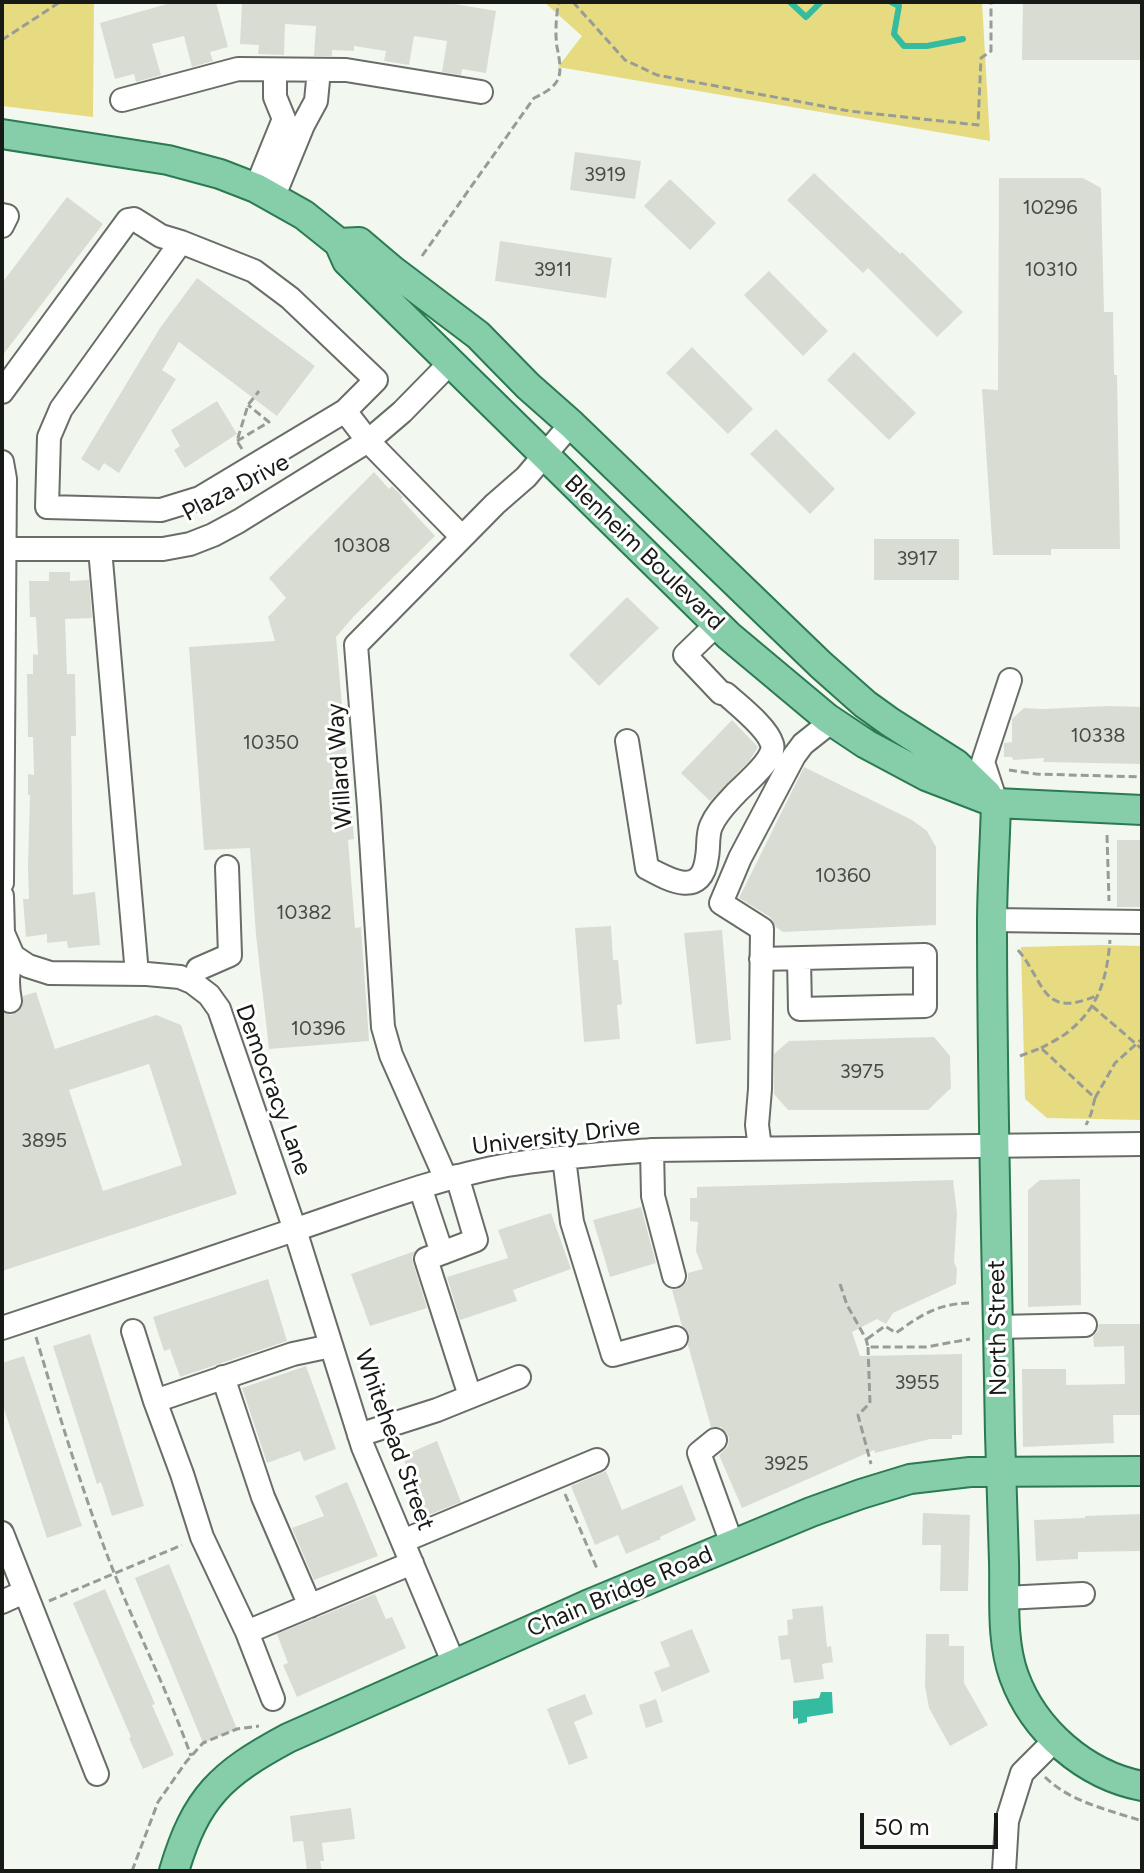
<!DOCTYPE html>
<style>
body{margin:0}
#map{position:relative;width:1144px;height:1873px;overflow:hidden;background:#f2f8f0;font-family:Figtree,sans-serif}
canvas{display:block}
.frame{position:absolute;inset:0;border:4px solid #181a17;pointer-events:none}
.scale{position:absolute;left:860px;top:1813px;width:138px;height:36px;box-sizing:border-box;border:4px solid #181a17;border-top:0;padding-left:10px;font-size:24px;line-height:28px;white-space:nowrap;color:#181a17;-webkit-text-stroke:6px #fff;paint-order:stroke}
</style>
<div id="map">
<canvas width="1144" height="1873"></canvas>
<div class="frame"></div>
<div class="scale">50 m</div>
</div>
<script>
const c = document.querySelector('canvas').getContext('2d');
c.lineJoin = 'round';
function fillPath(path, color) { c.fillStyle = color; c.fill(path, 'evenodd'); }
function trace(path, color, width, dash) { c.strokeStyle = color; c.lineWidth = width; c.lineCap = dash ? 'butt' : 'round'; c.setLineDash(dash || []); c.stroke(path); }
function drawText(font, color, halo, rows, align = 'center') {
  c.font = font + ' Figtree,sans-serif'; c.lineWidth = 6; c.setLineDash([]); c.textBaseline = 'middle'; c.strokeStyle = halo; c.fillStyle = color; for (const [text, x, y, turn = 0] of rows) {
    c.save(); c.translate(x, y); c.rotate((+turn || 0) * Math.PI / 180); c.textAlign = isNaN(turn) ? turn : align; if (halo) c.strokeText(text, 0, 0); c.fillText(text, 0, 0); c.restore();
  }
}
const green = new Path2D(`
 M2 2H94L93 117 2 106Z
 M544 2H982L990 141 558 67 582 36Z
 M1101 945 1142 946 1141 1120 1047 1118 1025 1099 1021 947Z`);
const water = new Path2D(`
 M821 1692H832L833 1713 807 1717V1722L798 1724V1718L793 1719V1701L819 1698Z`);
const stream = new Path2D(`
 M790 2 806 17 821 2
 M891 2 899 6 894 34 904 46H927L963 39`);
const building = new Path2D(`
 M174 2H216L228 47 210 52 213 61 192 67 184 36 152 44 161 75 136 82 134 74 115 79 100 23Z
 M242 2H443L496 11 486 73 462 69 461 75 442 72 447 41 414 36 409 65 384 61 386 51 354 46V51L332 50V56H314L316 26 285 24 284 55 258 54 259 45 240 44Z
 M1023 2H1142V60H1022Z
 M575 152 641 161 635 199 570 190Z
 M814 173 900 254 902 252 963 312 937 337 868 268 863 273 787 200Z
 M999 178H1083L1101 188 1104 312H1113L1114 375H1117L1120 549H1051V555H993L982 389 998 390Z
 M670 179 716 223 690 250 644 206Z
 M67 197 103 224 2 356V283Z
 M500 241 612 258 606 298 495 281Z
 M769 271 828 331 803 356 744 295Z
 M197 278 315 366 277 416 179 342 162 370 176 379 119 473 104 463 99 471 81 459 160 328Z
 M692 347 753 409 728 434 666 373Z
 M854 352 916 413 889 440 827 380Z
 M217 401 237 434 185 468 174 450 180 446 171 430Z
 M776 429 835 489 810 514 750 454Z
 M374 472 389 489 392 486 403 497 401 499 435 536 355 615 336 637 354 839 348 840 355 928 361 927 369 1041 269 1049 256 935 250 848 204 850 189 647 275 641 268 617 286 598 269 578Z
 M874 539H959V580H874Z
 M49 572H70V581L89 580 92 618 65 619 67 674H75L76 736H71L73 895 95 892 100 945 68 948 67 941 47 943V934L26 937 23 899H29L28 867 30 795H28V774L34 775 33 737H28L27 674H33V654L38 655 36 617H30L29 581H49Z
 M627 597 659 628 599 686 569 655Z
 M1108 706 1142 707V764L1043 762 1044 758 1013 760 1012 757H1004V743L1012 742V719L1024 708 1042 709Z
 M732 720 758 747 750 760 710 801 681 773Z
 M804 767 912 820 927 831 936 847V925L783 932 776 927 770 917 739 898Z
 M1117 840H1142V907H1117Z
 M611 926 613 960H618L622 1004 617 1005 620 1039 584 1042 575 928Z
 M722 930 731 1040 696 1044 684 933Z
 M36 992 55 1049 156 1015 181 1025 237 1194 2 1271V1012L11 1015 18 1012 23 1005V996ZM149 1064 182 1165 103 1191 69 1090Z
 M934 1037 950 1056 951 1088 928 1110H788L774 1094V1054L789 1041Z
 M1080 1179 1081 1305 1028 1307V1190L1040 1180Z
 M953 1180 957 1214 954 1262 957 1269 956 1284 893 1313 886 1324 877 1319 852 1332 860 1356 962 1354V1435H952V1439H930L875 1453 874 1450 742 1508 719 1455 728 1446 729 1437 726 1432 721 1427H711L688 1345 689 1334 682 1326 672 1290 678 1289 684 1285 688 1279V1273L703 1269 696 1251 698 1222 690 1221V1198H697V1187Z
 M641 1207 656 1263 610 1277 593 1220Z
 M551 1213 571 1269 513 1290 517 1301 460 1320 447 1277 508 1258 498 1230Z
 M415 1251 412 1257 413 1263 427 1308 370 1326 351 1274Z
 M268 1279 287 1341 180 1377 170 1349 164 1351 153 1317Z
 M1099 1324H1142V1415H1113L1114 1443 1023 1447 1022 1369H1066V1385L1125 1384 1124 1346 1094 1347 1093 1336 1098 1331Z
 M90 1334 144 1506 112 1516 101 1482 97 1484 53 1346Z
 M24 1356 82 1526 47 1538 2 1403V1363Z
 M306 1366 336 1449 304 1461 300 1451 267 1463 242 1388Z
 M437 1441 461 1502 426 1516 402 1456Z
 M606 1471 622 1510 682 1485 696 1520 660 1537 661 1539 626 1554 618 1535 595 1545 571 1486Z
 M347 1482 378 1556 314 1580 292 1528 324 1516 315 1496Z
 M923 1513 970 1515 968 1591H940L941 1545H922Z
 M1142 1514V1551L1078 1552V1559L1036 1561 1034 1520 1085 1518V1516Z
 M169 1564 237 1729 203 1743 135 1578Z
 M105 1589 155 1704 152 1705 174 1755 143 1769 129 1738 131 1737 73 1603Z
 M375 1594 386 1619 392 1617 406 1648 297 1697 283 1665 288 1663 277 1634Z
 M823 1606 827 1647 831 1646 833 1662 822 1664 824 1679 794 1683 790 1659 781 1660 778 1636 788 1635 787 1620 793 1619 792 1609Z
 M692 1629 710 1672 662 1692 654 1672 670 1666 660 1642Z
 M926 1634H949V1646H964V1683L988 1725 950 1746 929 1708 925 1686Z
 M585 1694 593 1714 574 1722 588 1758 569 1765 547 1709Z
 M656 1699 663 1722 646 1728 639 1705Z
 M351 1808 355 1839 322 1843 324 1861H320L322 1871H307L303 1841 293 1842 290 1816Z`);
const path = new Path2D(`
 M573 2 625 60 657 75 849 111 978 125 981 58 991 51V2
 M2 40 60 2
 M422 256 534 98C562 85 563 76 557 47 555 35 556 14 559 2
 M237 441 269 422 248 405
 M242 449 237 441 248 405 259 391
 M1009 770 1036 774 1142 777
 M1107 835 1109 901
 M1018 950C1046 983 1041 1020 1098 995
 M1092 1006 1142 1049
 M1041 1048C1050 1043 1061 1038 1069 1031 1099 1007 1107 978 1110 940
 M1020 1056 1041 1048 1095 1098 1091 1114 1086 1125
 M1095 1098 1115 1063 1142 1039
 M840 1284 847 1305 866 1339 868 1347H926L970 1339
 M36 1337C60 1418 84 1498 115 1575 139 1636 169 1694 191 1756
 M867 1339 885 1326 896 1333C921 1315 937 1304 969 1303
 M868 1347 870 1403 858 1415 871 1464
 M565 1494 598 1571
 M49 1601 182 1545
 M1045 1777C1070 1802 1109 1810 1142 1821
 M132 1871 158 1802 186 1762 203 1743 237 1729 259 1726`);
const minor = new Path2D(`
 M122 100 238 69 346 70 481 92
 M256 188 284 119 275 97V70
 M273 198 303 125 316 101 319 70
 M2 215 7 216 2 226
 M181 242 254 271 290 298 376 380 345 411 200 498 161 510 47 507 49 437 61 409Z
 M2 392 128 220 134 219 161 236 181 242
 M345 411 368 441 462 537
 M2 462 5 479 2 883
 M5 549H163L190 544 213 535 239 521 368 441 402 412 451 362
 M100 549 137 974
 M627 741 647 868C671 881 702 898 707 857 709 847 707 835 711 826 717 812 727 803 737 792 747 782 777 757 772 744 767 727 739 706 726 694L721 693 685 655 717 624
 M996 802 983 762 1010 680
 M2 896 3 933 13 956 28 966 50 973 147 974 180 977 192 982 209 995 219 1009 295 1230 363 1447 454 1664
 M992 920 1142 922
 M761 959 925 955V1006L800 1009 799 959
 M198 969 230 955 227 867
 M10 1001C7 984 7 972 13 956
 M760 1148 757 1125 760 1089 762 929 721 903 740 858 794 756 803 744 832 721
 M652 1150 653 1196 674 1276
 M564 1158 572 1222 613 1355 676 1338
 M446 1179 391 1055 383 1027 369 807 356 645 495 504 526 477 571 424
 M420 1187 442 1253 426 1259 470 1396
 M442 1253 476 1240 457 1176
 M998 1327 1085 1325
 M2 1328C98 1296 195 1264 291 1231 363 1207 432 1179 507 1165 555 1157 604 1154 652 1150L1142 1144
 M133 1331 155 1401 182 1474 202 1537 247 1632 273 1699
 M223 1377 263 1497 310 1606
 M155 1401 293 1354 331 1346
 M359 1435 437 1410 519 1377
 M715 1440 699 1453 732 1544
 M2 1533 97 1774
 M403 1541 597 1460
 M1005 1598 1083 1594
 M2 1602 24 1592
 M247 1632 412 1563
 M1004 1871 1007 1821 1022 1773 1056 1739`);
const major = new Path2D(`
 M2 134 168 160 220 174 256 188 304 215 339 243 347 261 729 636 827 718 866 744 926 776 996 803 1142 810
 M339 243 359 242 392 270 478 335 528 386 571 424 821 665 865 704 890 722 956 764 987 794
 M996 803C995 844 992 884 992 925 992 1094 997 1264 1000 1434 1001 1477 1003 1519 1004 1562 1005 1599 1001 1640 1014 1676 1034 1731 1085 1775 1142 1786
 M174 1871C196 1797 221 1774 288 1738L587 1605 811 1512 861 1494 910 1479 970 1472 1142 1471`);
const numberNames = [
 ["3919",605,175],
 ["10296",1050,208],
 ["3911",553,270],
 ["10310",1051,270],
 ["10308",362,546],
 ["3917",917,559],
 ["10338",1098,736],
 ["10350",271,743],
 ["10360",843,876],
 ["10382",304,913],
 ["10396",318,1029],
 ["3975",862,1072],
 ["3895",44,1141],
 ["3955",917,1383],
 ["3925",786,1464]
];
const streetNames = [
 ["Plaza Drive",236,488,-28],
 ["Blenheim Boulevard",644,553,44],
 ["Willard Way",340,766,-94],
 ["Democracy Lane",273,1090,70],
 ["University Drive",556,1137,-7],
 ["North Street",998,1328,-91],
 ["Whitehead Street",394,1440,70],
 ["Chain Bridge Road",620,1592,-23]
];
fillPath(green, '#e7db81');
fillPath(water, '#35bca0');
trace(stream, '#35bca0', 6);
fillPath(building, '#d9dcd3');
trace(minor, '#686e67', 26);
trace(major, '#2b7a52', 32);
trace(path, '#989c96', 3, [8, 4]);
trace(minor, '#fff', 22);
trace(major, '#86ceaa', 28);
drawText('20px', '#484a46', null, numberNames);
drawText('24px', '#181a17', '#fff', streetNames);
</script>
